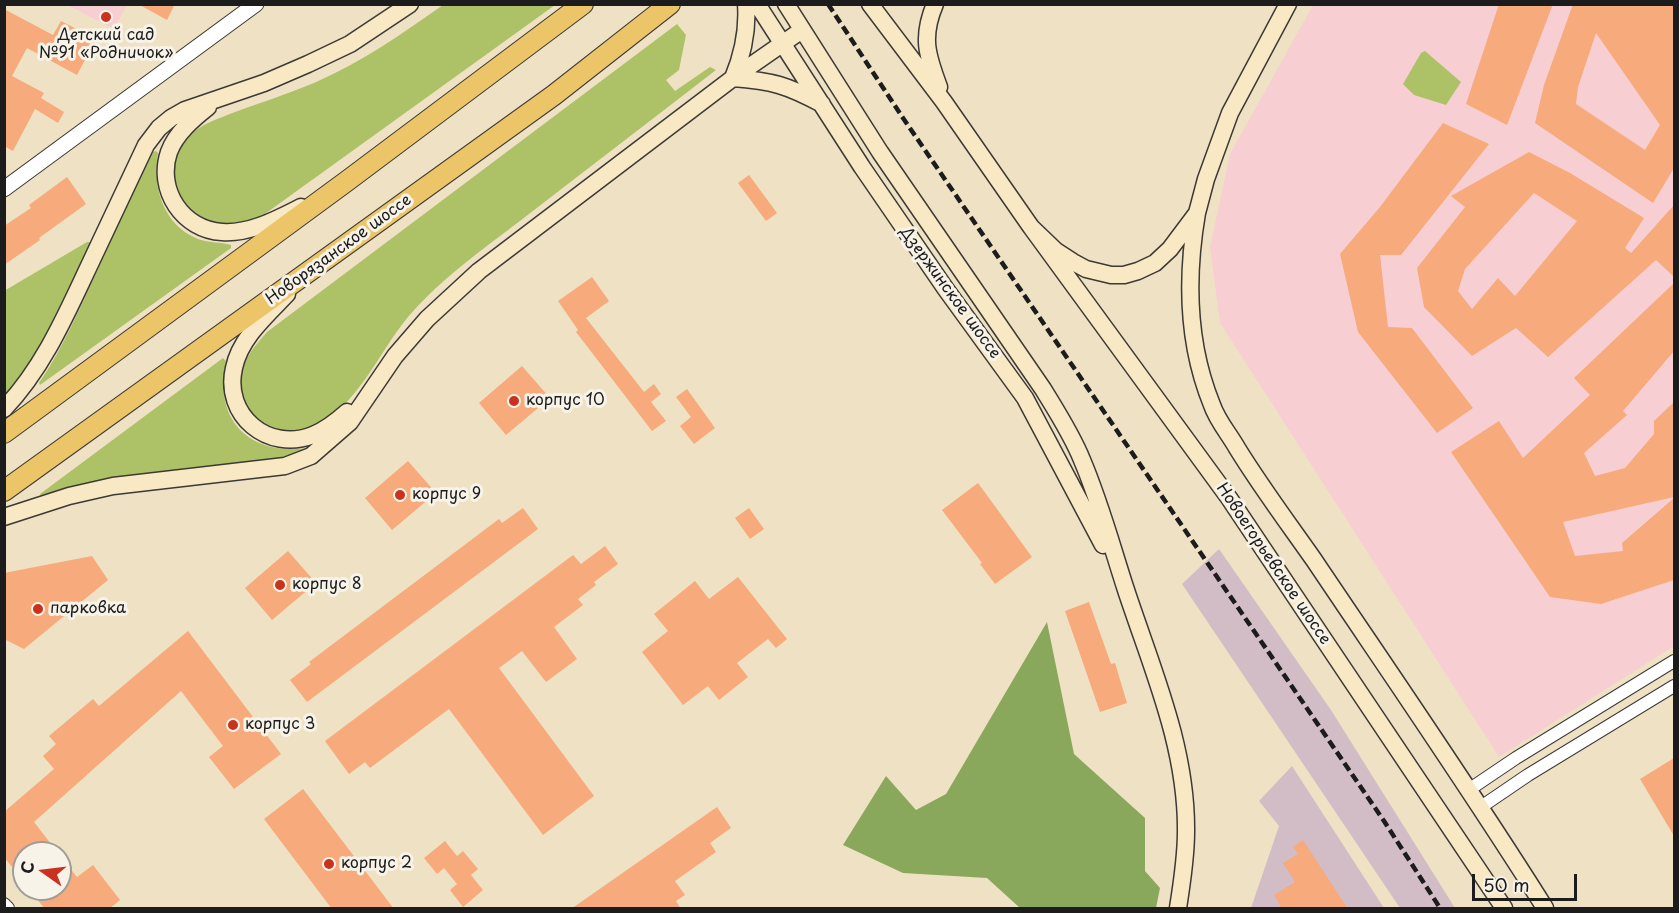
<!DOCTYPE html>
<meta charset="utf-8">
<style>
body{margin:0}
#map{position:relative;width:1679px;height:913px;overflow:hidden;background:#efe1c4;font-family:"Playpen Sans",sans-serif}
canvas{display:block}
.frame{position:absolute;inset:0;border:6px solid #1c1c1c;pointer-events:none}
.north{position:absolute;left:12px;top:841px;width:60px;height:60px;box-sizing:border-box;background:#f7f3e8;border:2px solid #9f9d96;border-radius:50%;rotate:284deg;font-size:16px;font-weight:700;line-height:24px;text-align:center;color:#1c1c1c}
.north::after{content:'';display:block;margin:auto;width:21px;height:27px;background:#c8321e;clip-path:polygon(50% 0,100% 100%,50% 72%,0 100%)}
.scale{position:absolute;left:1472px;top:874px;width:105px;height:27px;box-sizing:border-box;border:3px solid #1c1c1c;border-top:0;padding-left:8px;font-size:18px;line-height:21px;white-space:nowrap;color:#1c1c1c;-webkit-text-stroke:4px #f7f3e8;paint-order:stroke}
</style>
<div id="map">
<canvas width="1679" height="913"></canvas>
<div class="frame"></div>
<div class="north">С</div>
<div class="scale">50 m</div>
</div>
<script>
const c = document.querySelector('canvas').getContext('2d');
c.lineJoin = 'round';
function fillPath(path, color) { c.fillStyle = color; c.fill(path, 'evenodd'); }
function trace(path, color, width, dash) { c.strokeStyle = color; c.lineWidth = width; c.lineCap = dash ? 'butt' : 'round'; c.setLineDash(dash || []); c.stroke(path); }
function drawText(font, color, halo, rows, align = 'center') {
  c.font = font + ' "Playpen Sans",sans-serif'; c.lineWidth = 6; c.setLineDash([]); c.textBaseline = 'middle'; c.strokeStyle = halo; c.fillStyle = color; for (const [text, x, y, turn = 0] of rows) {
    c.save(); c.translate(x, y); c.rotate((+turn || 0) * Math.PI / 180); c.textAlign = isNaN(turn) ? turn : align; if (halo) c.strokeText(text, 0, 0); c.fillText(text, 0, 0); c.restore();
  }
}
const built = new Path2D(`
 M67 5H127L114 29Z
 M1313 5H1674V646L1499 757 1220 323 1210 247 1230 154Z`);
const industrial = new Path2D(`
 M1219 549 1331 710 1455 908H1400L1182 584Z
 M1292 766 1384 908H1251L1279 826 1259 801Z`);
const green = new Path2D(`
 M443 5H555L262 216C245 224 223 231 205 223 171 208 163 158 191 134 201 125 215 120 227 115 256 104 285 95 314 83 360 63 402 34 443 5Z
 M677 24 686 35 679 70 666 80 675 91 710 67 716 70C654 118 591 166 529 214 490 244 440 279 408 317 377 354 356 412 307 429 272 442 233 410 241 374 244 357 256 345 267 332Z
 M1425 51 1461 82 1446 105 1414 95 1403 84 1421 53Z
 M156 151 158 153C152 187 163 225 198 239 209 243 220 242 231 245V248L40 385 39 383C63 348 79 310 96 273 115 232 133 192 153 152Z
 M87 242H90L91 245 35 359 4 398V291Z
 M223 358 226 361C213 420 249 456 308 448L310 449 286 458 110 479 41 496 40 494Z`);
const forest = new Path2D(`
 M1047 622 1074 754 1145 818V871L1160 888 1156 908H1020L987 878 903 873 843 845 886 776 916 810 946 794Z`);
const building = new Path2D(`
 M138 4H175L167 20Z
 M1499 4H1553L1507 125 1466 104Z
 M1573 4H1674V168L1653 203 1535 123 1544 85ZM1596 33 1660 125 1645 150 1576 104 1578 87Z
 M4 9 53 35 61 21 96 39 77 75 27 48 12 76 44 93 41 98 64 112 58 123 35 109 13 151 4 146Z
 M1443 123 1489 144 1401 255H1380L1388 327 1412 328 1473 408 1437 433 1358 332 1340 254 1380 207Z
 M1529 152 1570 173 1644 218 1625 248 1631 253 1674 205V277L1656 260 1548 357 1516 328 1472 356 1424 307 1417 268 1465 207 1451 196ZM1534 193 1577 221 1515 296 1498 278 1472 309 1458 291 1465 269Z
 M749 175 777 213 766 221 738 183Z
 M67 177 86 204 39 238 40 240 4 265V226L31 208 29 205Z
 M592 277 609 301 586 318 644 392 654 384 661 394 651 402 666 421 652 431 576 332 578 330 558 301Z
 M1674 283V351L1623 411 1627 415 1584 453 1595 476 1625 468 1654 434V421L1674 402V497L1563 522 1575 556 1623 551 1622 543 1674 498V580L1601 604 1550 597 1451 452 1499 421 1523 458 1590 395 1574 378Z
 M522 366 550 398 506 435 479 403Z
 M687 389 715 428 694 444 680 426 691 417 676 397Z
 M408 461 436 493 392 530 365 498Z
 M978 483 1032 557 995 584 980 564 982 563 942 510Z
 M523 508 538 529 307 702 290 680 311 664 309 662 499 519 502 523Z
 M749 508 764 529 750 539 735 518Z
 M605 546 618 564 594 582 596 585 578 599 583 605 554 627 577 659 546 682 522 651 499 668 594 796 543 835 449 709 370 768 365 762 349 774 325 741 573 555 581 564Z
 M288 551 316 583 272 620 245 588Z
 M92 556 108 580 24 649 4 639V573Z
 M738 577 787 639 776 648 768 639 737 663 748 677 719 700 708 686 683 705 642 652 668 631 654 614 695 581 709 599Z
 M1089 602 1111 664 1115 663 1127 703 1100 712 1065 611Z
 M188 631 281 754 234 789 209 757 223 746 181 691 34 822 58 853H24V882L4 857V812L54 769 43 756 56 744 49 736 93 699 99 706Z
 M1674 758V836L1640 779Z
 M303 789 394 909H332L264 819Z
 M717 807 731 828 710 843 716 852 675 881 685 895 676 901 681 909H571Z
 M1303 840 1348 909H1282L1274 895 1295 882 1283 863 1298 854 1293 847Z
 M445 841 457 856 463 851 478 869 471 875 483 890 463 907 450 890 457 884 444 868 437 874 424 858Z
 M60 856 77 877 93 865 120 900 109 909H45L29 889H60Z`);
const minor = new Path2D(`
 M1470 789 1516 758 1674 661
 M1481 807 1528 775 1674 686
 M4 904 8 908`);
const tertiary = new Path2D(`
 M4 189 256 4`);
const secondary = new Path2D(`
 M757 4 862 167 945 288 1025 398 1103 545
 M786 4 880 152 1043 389C1057 412 1072 435 1082 460 1100 502 1112 547 1126 590 1152 669 1187 747 1186 832 1186 857 1182 883 1178 908
 M870 4 944 102 1031 227 1056 251 1073 262 1086 269 1111 275H1124L1138 271 1155 263 1170 249 1197 213 1206 179 1230 113 1288 4
 M935 4C921 37 927 55 939 87
 M733 78C772 81 787 85 822 104
 M733 78C743 54 748 30 746 4
 M208 107C193 119 176 133 169 152 156 190 183 230 222 232 250 234 277 219 301 207
 M1197 213C1186 277 1187 344 1212 405 1217 420 1229 434 1237 448 1261 487 1288 523 1314 560 1392 676 1471 790 1545 908
 M1031 227 1229 498 1504 908
 M287 294C267 315 240 338 234 368 223 415 268 453 313 435 325 430 337 421 347 412
 M4 409C43 368 65 317 89 266 108 226 127 186 146 145L159 128 171 118 185 110 264 83 308 64 350 44 410 4
 M4 517 69 496 113 486 285 466 311 456 350 422 395 356 427 319 479 271 733 78 802 30`);
const trunk = new Path2D(`
 M4 433 347 181 583 4
 M4 491 554 95 670 4`);
const rail = new Path2D(`
 M828 4 903 118 1384 821 1440 908`);
const markers = [
 [106,17,6,"#c8321e"],
 [514,401,6,"#c8321e"],
 [400,495,6,"#c8321e"],
 [280,585,6,"#c8321e"],
 [38,609,6,"#c8321e"],
 [233,725,6,"#c8321e"],
 [329,864,6,"#c8321e"]
];
const poiNames = [
 ["Детский сад",106,36,"center"],
 ["№91 «Родничок»",106,54,"center"],
 ["корпус 10",526,401],
 ["корпус 9",412,495],
 ["корпус 8",292,585],
 ["парковка",50,609],
 ["корпус 3",245,725],
 ["корпус 2",341,864]
];
const streetNames = [
 ["Новорязанское шоссе",339,250,-36],
 ["Дзержинское шоссе",950,293,54],
 ["Новоегорьевское шоссе",1273,564,56]
];
fillPath(built, '#f7cfd2');
fillPath(industrial, '#d2bdc6');
fillPath(green, '#adc266');
fillPath(forest, '#8aa85b');
fillPath(building, '#f7aa7b');
trace(minor, '#3c3a35', 14);
trace(tertiary, '#3c3a35', 17);
trace(secondary, '#3c3a35', 19);
trace(trunk, '#3c3a35', 22);
trace(minor, '#fff', 12);
trace(tertiary, '#fff', 15);
trace(secondary, '#f8e8c3', 16);
trace(trunk, '#edc569', 20);
trace(rail, '#1c1c1c', 4.5, [9, 4.5]);
for (const [x, y, r, color] of markers) { const dot = new Path2D(); dot.arc(x, y, r, 0, 2 * Math.PI); c.fillStyle = color; c.fill(dot); trace(dot, '#f7f3e8', 2); }
drawText('16px', '#1c1c1c', '#f7f3e8', poiNames, 'left');
drawText('16px', '#1c1c1c', '#f7f3e8', streetNames);
</script>
